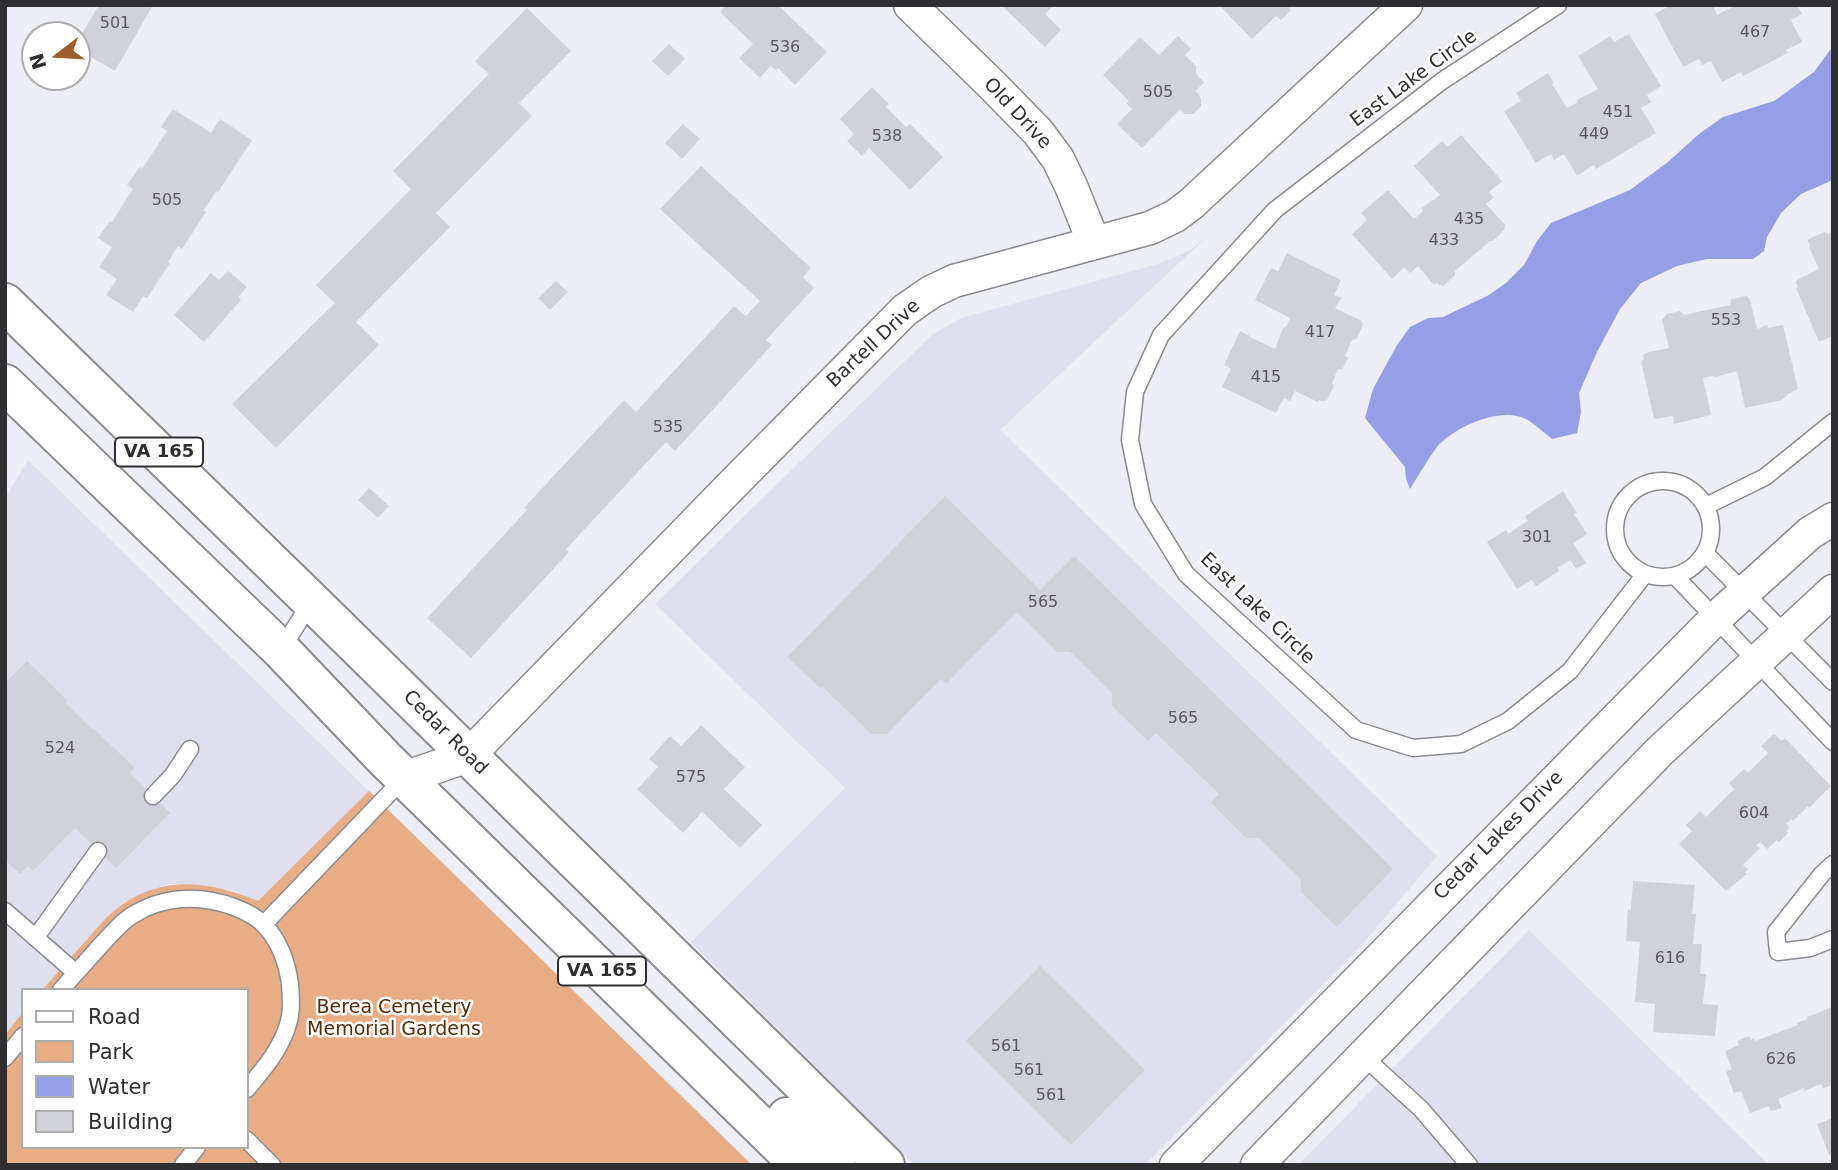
<!DOCTYPE html>
<style>
body{margin:0}
#map{position:relative;width:1838px;height:1170px;overflow:hidden;background:#edeef5;font-family:"DejaVu Sans",sans-serif}
canvas{display:block}
.frame{position:absolute;inset:0;border:7px solid #2f2f32;pointer-events:none}
.legend{position:absolute;left:21px;top:988px;width:228px;height:161px;box-sizing:border-box;background:#fff;border:2px solid #acacad;margin:0;padding:9px 12px;list-style:none;font-size:21px;color:#2f2f32}
.legend li{display:flex;align-items:center;gap:14px;height:35px}
.legend b{width:35px;border:2px solid #acacad}
.north{position:absolute;left:21px;top:21px;width:70px;height:70px;box-sizing:border-box;background:#fff;border:2px solid #acacad;border-radius:50%;rotate:253deg;font-size:19px;font-weight:700;line-height:28px;text-align:center;color:#2f2f32}
.north::after{content:'';display:block;margin:auto;width:24px;height:32px;background:#a05d2c;clip-path:polygon(50% 0,100% 100%,50% 72%,0 100%)}
</style>
<div id="map">
<canvas width="1838" height="1170"></canvas>
<div class="frame"></div>
<ul class="legend">
<li><b style="height:9px;background:#fff"></b>Road</li>
<li><b style="height:19px;background:#e9ad85"></b>Park</li>
<li><b style="height:19px;background:#969ee6"></b>Water</li>
<li><b style="height:19px;background:#d1d2d9"></b>Building</li>
</ul>
<div class="north">N</div>
</div>
<script>
const c = document.querySelector('canvas').getContext('2d');
c.lineJoin = 'round';
function fillPath(path, color) { c.fillStyle = color; c.fill(path, 'evenodd'); }
function trace(path, color, width, dash) { c.strokeStyle = color; c.lineWidth = width; c.lineCap = dash ? 'butt' : 'round'; c.setLineDash(dash || []); c.stroke(path); }
function drawText(font, color, halo, rows, align = 'center') {
  c.font = font + ' "DejaVu Sans",sans-serif'; c.lineWidth = 5; c.setLineDash([]); c.textBaseline = 'middle'; c.strokeStyle = halo; c.fillStyle = color; for (const [text, x, y, turn = 0] of rows) {
    c.save(); c.translate(x, y); c.rotate((+turn || 0) * Math.PI / 180); c.textAlign = isNaN(turn) ? turn : align; if (halo) c.strokeText(text, 0, 0); c.fillText(text, 0, 0); c.restore();
  }
}
const built = new Path2D(`
 M1209 235 1000 430 1437 856 1360 947 1145 1165H914L691 942 845 788 655 604 777 484 932 335 961 318 1158 264 1190 250Z
 M28 460 369 791 258 902 233 891 192 884H167L136 897 105 919 42 990H23V1012L5 1035V498Z
 M1529 930 1769 1165H1298Z`);
const green = new Path2D(`
 M369 791 752 1165H5V1035L23 1012V1147H247V990H42L105 919C152 874 202 878 258 901Z`);
const water = new Path2D(`
 M1833 46V180L1801 194 1781 213 1767 237 1764 251 1753 259H1707L1677 266 1641 283 1620 309 1597 352 1579 393 1581 412 1577 433 1552 439C1544 433 1535 424 1526 419 1501 406 1454 427 1437 447 1427 460 1419 475 1410 489L1406 479 1405 467 1365 418 1373 389 1397 345 1410 327 1428 318 1443 317 1489 295 1506 283 1524 265 1537 241 1551 223 1630 190 1668 162 1699 134 1723 117 1774 101 1814 72Z`);
const building = new Path2D(`
 M99 5H153L115 71 77 49V42Z
 M726 5H778L827 52 795 85 778 68 776 70 771 66 760 78 739 58 753 44 720 12Z
 M1001 5H1054L1045 14 1061 30 1045 47Z
 M1225 5H1287L1291 10 1281 20 1276 16 1252 39 1222 8Z
 M1671 5H1713L1717 15 1736 5H1797L1802 14 1791 20 1802 42 1786 50 1788 53 1743 76 1741 72 1722 82 1711 61 1702 65 1699 59 1683 67 1655 14Z
 M527 8 571 51 519 103 532 116 436 213 450 227 356 322 379 345 276 448 232 404 335 303 316 285 411 189 393 171 489 74 475 61Z
 M1629 34 1661 86 1647 95 1651 102 1641 108 1656 133 1596 169 1594 165 1577 176 1564 154 1554 160 1551 154 1536 163 1504 111 1521 101 1516 93 1548 73 1554 83 1552 84 1567 108 1578 102 1577 100 1598 89 1578 56 1610 36 1614 42Z
 M1178 36 1191 49 1185 55 1196 66V74L1204 82 1196 91 1201 98V106L1194 114H1185L1180 109 1142 148 1117 124 1132 109 1126 103 1129 101 1103 75 1140 37 1159 55Z
 M669 44 685 59 668 76 652 61Z
 M872 87 889 104 886 107 906 127 910 124 943 157 910 190 869 148 862 156 847 141 854 134 840 119Z
 M173 109 211 133 220 119 252 140 218 192 216 191 203 211 206 212 182 249 178 246 168 262 170 263 147 298 143 296 133 312 106 295 117 279 99 267 112 247 98 238 110 221 112 222 133 189 127 185 140 167 142 169 167 131 161 127Z
 M683 124 700 139 682 159 665 143Z
 M1461 135 1502 181 1489 192 1494 197 1486 204 1505 225 1504 230 1493 241H1490L1455 271V275L1443 286 1439 285 1437 283 1434 285 1418 266 1410 273 1404 267 1392 279 1352 234 1367 220 1361 213 1388 190 1414 219 1422 212V208L1440 195 1414 166 1442 141 1447 147Z
 M701 166 811 268 803 277 814 288 766 340 772 345 675 451 666 442 566 549 569 552 471 658 427 618 527 510 524 508 624 400 636 412 734 306 746 316 760 301 660 209Z
 M1824 232 1828 234 1833 232V336L1819 342 1796 288 1798 287 1796 283 1797 280 1819 269 1809 247 1810 246 1808 241 1809 239Z
 M1287 253 1341 280 1334 295 1342 298 1335 308 1362 321 1363 325 1356 339 1352 340 1345 356 1348 358 1342 370 1338 369 1332 383 1334 386 1327 400 1322 401 1319 400 1318 402 1295 391 1290 401 1284 398 1276 413 1222 387 1231 369 1224 365 1240 331 1250 336V337L1275 349 1283 328 1286 327 1290 318 1255 300 1271 268 1278 271Z
 M228 271 247 287 238 297 241 300 204 342 174 315 211 273 219 280Z
 M556 281 568 292 550 310 538 298Z
 M1747 296 1750 300 1757 329 1767 325 1768 328 1783 325 1798 389 1788 394 1782 400 1745 408 1737 371 1715 377 1713 376 1703 378 1711 415 1674 424 1673 416 1654 419 1641 361 1644 360 1643 356 1645 353 1669 348 1662 320 1667 314 1680 311 1684 315 1730 305 1731 299Z
 M369 488 389 506 378 518 358 500Z
 M1563 491 1577 513 1574 514 1587 534 1573 543 1586 563 1576 569 1570 560 1558 568 1559 571 1536 586 1532 580 1517 589 1487 542 1506 530 1508 534 1528 521 1525 516Z
 M945 496 1040 590 1074 556 1393 869 1337 927 1301 892V879L1259 838H1246L1211 803 1219 794 1156 733 1148 741 1112 706V693L1070 652H1057L1017 612 946 684 941 679 887 734H871L822 686 820 688 787 657Z
 M27 661 68 701 65 703 92 729 93 728 135 768 130 773 170 813 116 868 75 828 33 871 28 866 20 874 5 860V683Z
 M701 725 745 767 724 789 762 825 740 848 702 812 683 833 637 789 658 767 649 759 670 736 681 746Z
 M1774 734 1782 741 1785 738 1831 786 1809 808 1808 806 1793 821 1791 819 1786 824 1790 828 1786 831 1788 833 1779 842 1777 840 1767 849 1760 842 1756 845 1760 848 1743 865 1748 869 1745 872 1747 874 1726 891 1679 844 1692 831 1686 825 1700 811 1706 817 1734 789 1729 783 1744 769 1748 773 1768 753 1761 746Z
 M1633 881 1695 885 1692 914H1696L1693 944H1702L1700 974H1706L1703 1004 1718 1005 1715 1036 1653 1032 1655 1004 1635 1002 1640 942 1626 941 1628 910 1631 909Z
 M1040 966 1145 1070 1071 1145 966 1041Z
 M1833 1007V1085L1823 1088 1821 1084 1804 1091V1088L1778 1099 1782 1108 1771 1111 1769 1106 1750 1113 1741 1091 1734 1093 1726 1072 1732 1069 1725 1051 1739 1045 1737 1041 1749 1036 1751 1040 1754 1038 1755 1041 1798 1025 1797 1023 1807 1019V1017Z
 M1833 1118V1153L1829 1155 1817 1124Z`);
const lane = new Path2D(`
 M1558 5 1442 81 1275 210 1161 335 1135 392 1130 440 1143 504 1186 574 1356 730 1413 748 1461 744 1508 721 1570 671 1645 574
 M1615 529a48 48 0 1 1 96 0a48 48 0 1 1-96 0Z
 M1706 506 1765 477 1833 422
 M1705 553 1833 682
 M1675 576 1833 742
 M281 650 311 602
 M153 796 173 775 190 749
 M1833 864 1822 874 1776 932 1778 952 1810 948 1833 939
 M5 911 76 973
 M264 924 404 778
 M41 930 98 851
 M61 990C74 975 87 961 100 946 110 936 119 924 131 916 162 896 199 894 234 907 245 911 257 917 265 926 280 942 287 962 290 984 291 996 292 1010 289 1021 282 1048 264 1069 247 1089
 M1363 1056 1421 1109 1469 1165
 M5 1058 23 1036
 M247 1140 272 1165
 M183 1165 197 1147`);
const street = new Path2D(`
 M910 5 992 85 1038 132 1058 159 1071 186 1094 243
 M404 778 468 756 730 487 905 310 931 292 954 281 1150 228 1175 216 1191 204 1406 5
 M1176 1165 1716 618 1810 533 1833 519
 M1257 1165 1660 751 1833 591`);
const primary = new Path2D(`
 M5 303 311 601 885 1165
 M5 384 281 650 385 759 800 1165
 M787 1117 836 1165`);
const numberNames = [
 ["501",115,24],
 ["467",1755,33],
 ["536",785,48],
 ["505",1158,93],
 ["451",1618,113],
 ["449",1594,135],
 ["538",887,137],
 ["505",167,201],
 ["435",1469,220],
 ["433",1444,241],
 ["553",1726,321],
 ["417",1320,333],
 ["415",1266,378],
 ["535",668,428],
 ["301",1537,538],
 ["565",1043,603],
 ["565",1183,719],
 ["524",60,749],
 ["575",691,778],
 ["604",1754,814],
 ["616",1670,959],
 ["561",1006,1047],
 ["626",1781,1060],
 ["561",1029,1071],
 ["561",1051,1096]
];
const shields = [
 [159,452,88],
 [602,971,88]
];
const shieldNames = [
 ["VA 165",159,452],
 ["VA 165",602,971]
];
const streetNames = [
 ["East Lake Circle",1414,79,-36],
 ["Old Drive",1017,114,47],
 ["Bartell Drive",874,344,-43],
 ["East Lake Circle",1257,609,44],
 ["Cedar Road",445,733,45],
 ["Cedar Lakes Drive",1499,836,-45]
];
const parkNames = [
 ["Berea Cemetery",394,1008],
 ["Memorial Gardens",394,1030]
];
fillPath(built, '#dee0ef');
fillPath(green, '#e9ad85');
fillPath(water, '#969ee6');
fillPath(building, '#d1d2d9');
trace(lane, '#8a8b92', 19);
trace(street, '#8a8b92', 35);
trace(primary, '#8a8b92', 42);
trace(lane, '#fff', 16);
trace(street, '#fff', 32);
trace(primary, '#fff', 38);
drawText('16px', '#58585c', null, numberNames);
for (const [x, y, w] of shields) { const box = new Path2D(); box.roundRect(x - w / 2, y - 14.5, w, 29, 5); c.fillStyle = '#fff'; c.fill(box); trace(box, '#2f2f32', 2); }
drawText('bold 18px', '#2f2f32', null, shieldNames);
drawText('19px', '#2f2f32', '#fff', streetNames);
drawText('19px', '#592c06', '#fff', parkNames);
</script>
